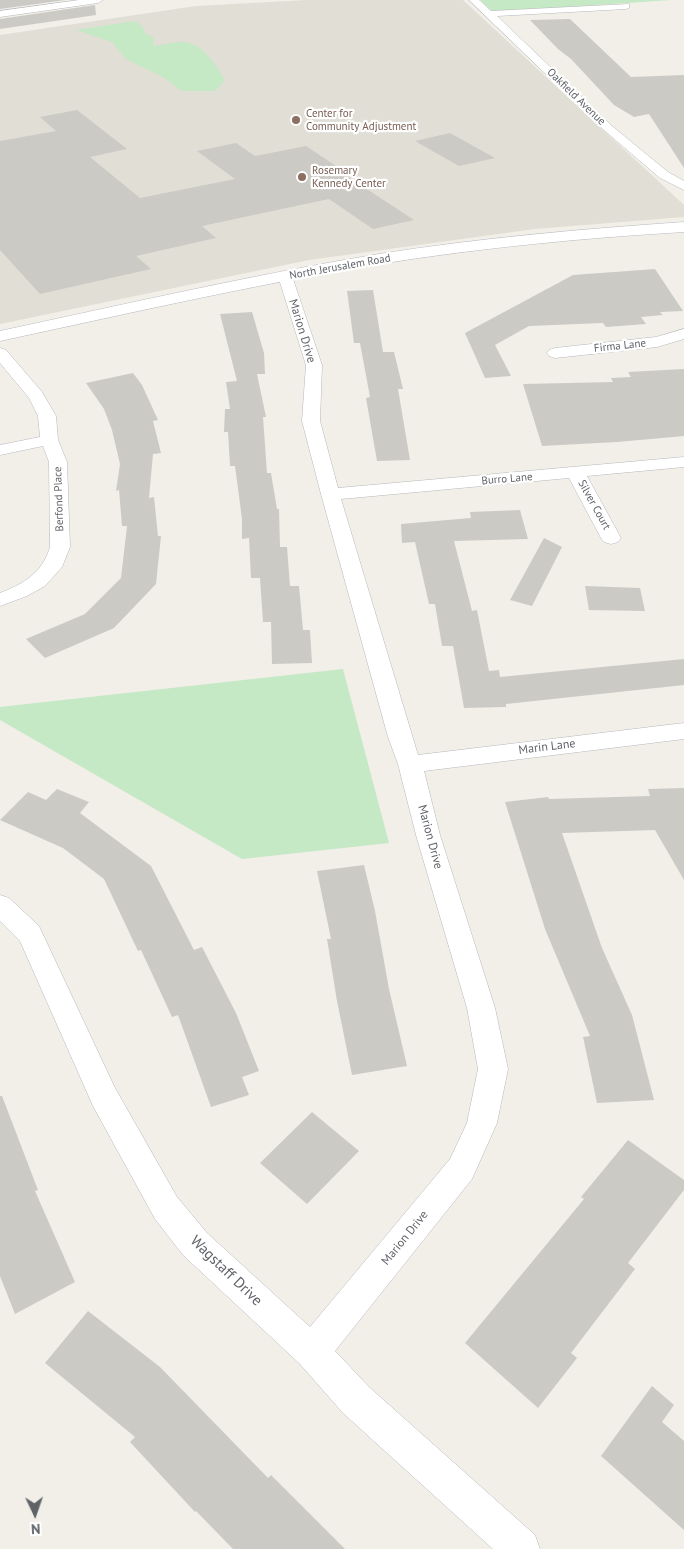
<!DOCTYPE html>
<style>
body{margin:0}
#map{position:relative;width:684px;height:1549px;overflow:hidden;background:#f1efe8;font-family:"PT Sans",sans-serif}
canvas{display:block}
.north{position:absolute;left:10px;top:1489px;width:50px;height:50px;-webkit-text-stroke:4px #fff;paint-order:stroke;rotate:177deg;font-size:14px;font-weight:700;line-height:20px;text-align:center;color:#5f6368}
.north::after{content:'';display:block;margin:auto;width:18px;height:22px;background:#5f6368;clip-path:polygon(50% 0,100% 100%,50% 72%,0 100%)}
</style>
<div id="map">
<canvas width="684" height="1549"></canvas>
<div class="north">N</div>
</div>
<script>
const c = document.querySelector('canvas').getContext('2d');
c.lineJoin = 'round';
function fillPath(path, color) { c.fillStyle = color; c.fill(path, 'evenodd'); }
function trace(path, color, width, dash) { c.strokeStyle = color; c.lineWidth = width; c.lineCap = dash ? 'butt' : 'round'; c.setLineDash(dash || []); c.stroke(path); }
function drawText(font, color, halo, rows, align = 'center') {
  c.font = font + ' "PT Sans",sans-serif'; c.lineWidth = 4.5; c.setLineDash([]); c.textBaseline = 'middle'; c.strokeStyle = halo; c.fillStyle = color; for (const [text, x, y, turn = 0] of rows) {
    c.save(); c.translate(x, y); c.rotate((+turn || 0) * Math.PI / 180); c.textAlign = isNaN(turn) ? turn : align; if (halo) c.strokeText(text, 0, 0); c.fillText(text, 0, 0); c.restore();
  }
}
const education = new Path2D(`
 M307 0H463L684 205V217L535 229 309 260 0 324V35L196 6Z`);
const green = new Path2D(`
 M480 0H671L493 12Z
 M135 21 142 26 146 34 153 37 154 46C163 45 173 42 182 42 202 42 216 65 225 80L215 91H182L163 77 126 59 112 42 76 30Z
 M343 669 389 843 242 859 0 720V707Z`);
const building = new Path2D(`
 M0 0H65L0 9Z
 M95 5 96 15 0 29V19Z
 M570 19 631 77 684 75V168L649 114 634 117 614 105 571 59 558 49 530 20Z
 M77 110 127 149 90 157 140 198 235 179 197 151 236 143 255 156 306 146 351 176H347L414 220 373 229 329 199 202 226 216 238 136 256 151 269 40 294 0 250V141L56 131 40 117Z
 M450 133 495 158 459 166 415 141Z
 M655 269 683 311 660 312 663 315 641 317 646 324 606 327 603 323 529 326 495 345 511 376 485 378 465 333 573 275Z
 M373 290 383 352H394L403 389H398L410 460 377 461 366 398 370 397 360 343H354L347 291Z
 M252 312 264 353 265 374H257L266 417H263L267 473H271L277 509H279L280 547H287L290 586H299L303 630H310L312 663 272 664 271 622H263L260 578H251L249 538 242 539V519L235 466H230L228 432H224L225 409H230L226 382 237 381 220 314Z
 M684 369V436L617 442 542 446 523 384 613 382 611 378 631 377 628 372Z
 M133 373 142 385 158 420 153 421 161 453 153 454 149 498 154 497 158 536H161L156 584 114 628 45 658 26 639 85 614 121 578 127 526H122L119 490 116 491 120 464 112 430 104 409 86 383Z
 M520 510 528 539 454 541 472 611 477 610 489 671 499 670 500 677 684 659V685L506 704V707L464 708 453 646H442L435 604H429L415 542 402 543 401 524 471 518 470 512Z
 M544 538 562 547 532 606 510 600Z
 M585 586 640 588 645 611 589 610Z
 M684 788V880L655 830 562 833 602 948 632 1015 654 1100 597 1103 583 1037 590 1036 545 929 505 802 548 797 549 799 650 796 648 789Z
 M57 789 89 802 80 813 151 866 194 950 202 947 236 1013 259 1071 242 1077 249 1095 211 1107 178 1015 172 1017 141 950 138 951 104 879 63 848 0 820 28 792 46 800Z
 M364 865 375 911 389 989 407 1066 352 1075 337 1001 327 939H331L317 871Z
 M0 1096H2L38 1190 35 1191 75 1282 15 1314 0 1276Z
 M312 1112 359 1151 307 1204 260 1163Z
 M628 1140 684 1180V1190L628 1263 635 1269 571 1353 577 1358 538 1408 465 1343 584 1199 581 1197Z
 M88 1311 160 1367 268 1478 271 1475 345 1549H233L196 1511 195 1512 130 1442 135 1437 45 1363Z
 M652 1386 674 1405 662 1422 684 1441V1530L601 1456Z`);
const minor = new Path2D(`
 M79 0H103L98 3 0 17V11Z
 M469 0H479L491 11 629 4V8L626 9 497 16 612 126 668 172 684 181V190L660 178 604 130Z
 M285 272 290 273 292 276 322 365 320 421 338 488 684 457V467L587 476 621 538 618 542 611 544 604 542 601 538 569 478 341 499 418 755 684 723V739L424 771 440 835 495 1008 508 1069 497 1123 472 1179 335 1351 369 1387 535 1535 540 1549H493L343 1413 300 1364 183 1255 155 1219 93 1106 20 941 0 921V895L9 898 39 926 115 1088 177 1197 207 1233 310 1327 450 1159 467 1123 478 1069 467 1008 416 835 398 764 388 737 321 494 302 421 306 365 278 276 280 273Z
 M684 329V339L657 347 555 358 549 356 547 353 549 350 555 348 656 337Z
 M0 348 6 350 42 392 56 416 58 440 67 462 70 547 62 567 45 586 27 596 0 606V593C24 584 43 572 50 547L49 462 43 446 0 455V445L40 437 38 416 29 398 0 363Z`);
const secondary = new Path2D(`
 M684 222V232C582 238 480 248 379 264 252 285 126 314 0 341V331C126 304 252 275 379 254 480 238 582 229 684 222Z`);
const markers = [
 [296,120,5,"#8d6e63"],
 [302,177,5,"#8d6e63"]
];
const farStreetnames = [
 ["Oakfield Avenue",576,97,44],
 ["North Jerusalem Road",340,267,-10],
 ["Firma Lane",620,346,-6],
 ["Burro Lane",507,479,-5],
 ["Berfond Place",59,499,-92],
 ["Silver Court",594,505,61]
];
const farEducationnames = [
 ["Center for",306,114],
 ["Community Adjustment",306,127],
 ["Rosemary",312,171],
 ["Kennedy Center",312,184]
];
const streetNames = [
 ["Marion Drive",302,331,73],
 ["Marin Lane",547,747,-7],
 ["Marion Drive",430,837,75],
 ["Marion Drive",405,1238,-51]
];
const nearStreetnames = [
 ["Wagstaff Drive",226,1271,44]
];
fillPath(education, '#e1ded6');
fillPath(green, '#c5e8c5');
fillPath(building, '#cccac5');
trace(minor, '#b5b8bc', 1);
trace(secondary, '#b6babf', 1);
fillPath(minor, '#fff');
fillPath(secondary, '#fff');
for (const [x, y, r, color] of markers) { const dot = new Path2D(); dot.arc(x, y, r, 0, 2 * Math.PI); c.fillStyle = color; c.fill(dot); trace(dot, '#fff', 2); }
drawText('11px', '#5f6368', '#fff', farStreetnames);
drawText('11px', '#785e54', '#fff', farEducationnames, 'left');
drawText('12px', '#5f6368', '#fff', streetNames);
drawText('15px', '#5f6368', '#fff', nearStreetnames);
</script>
